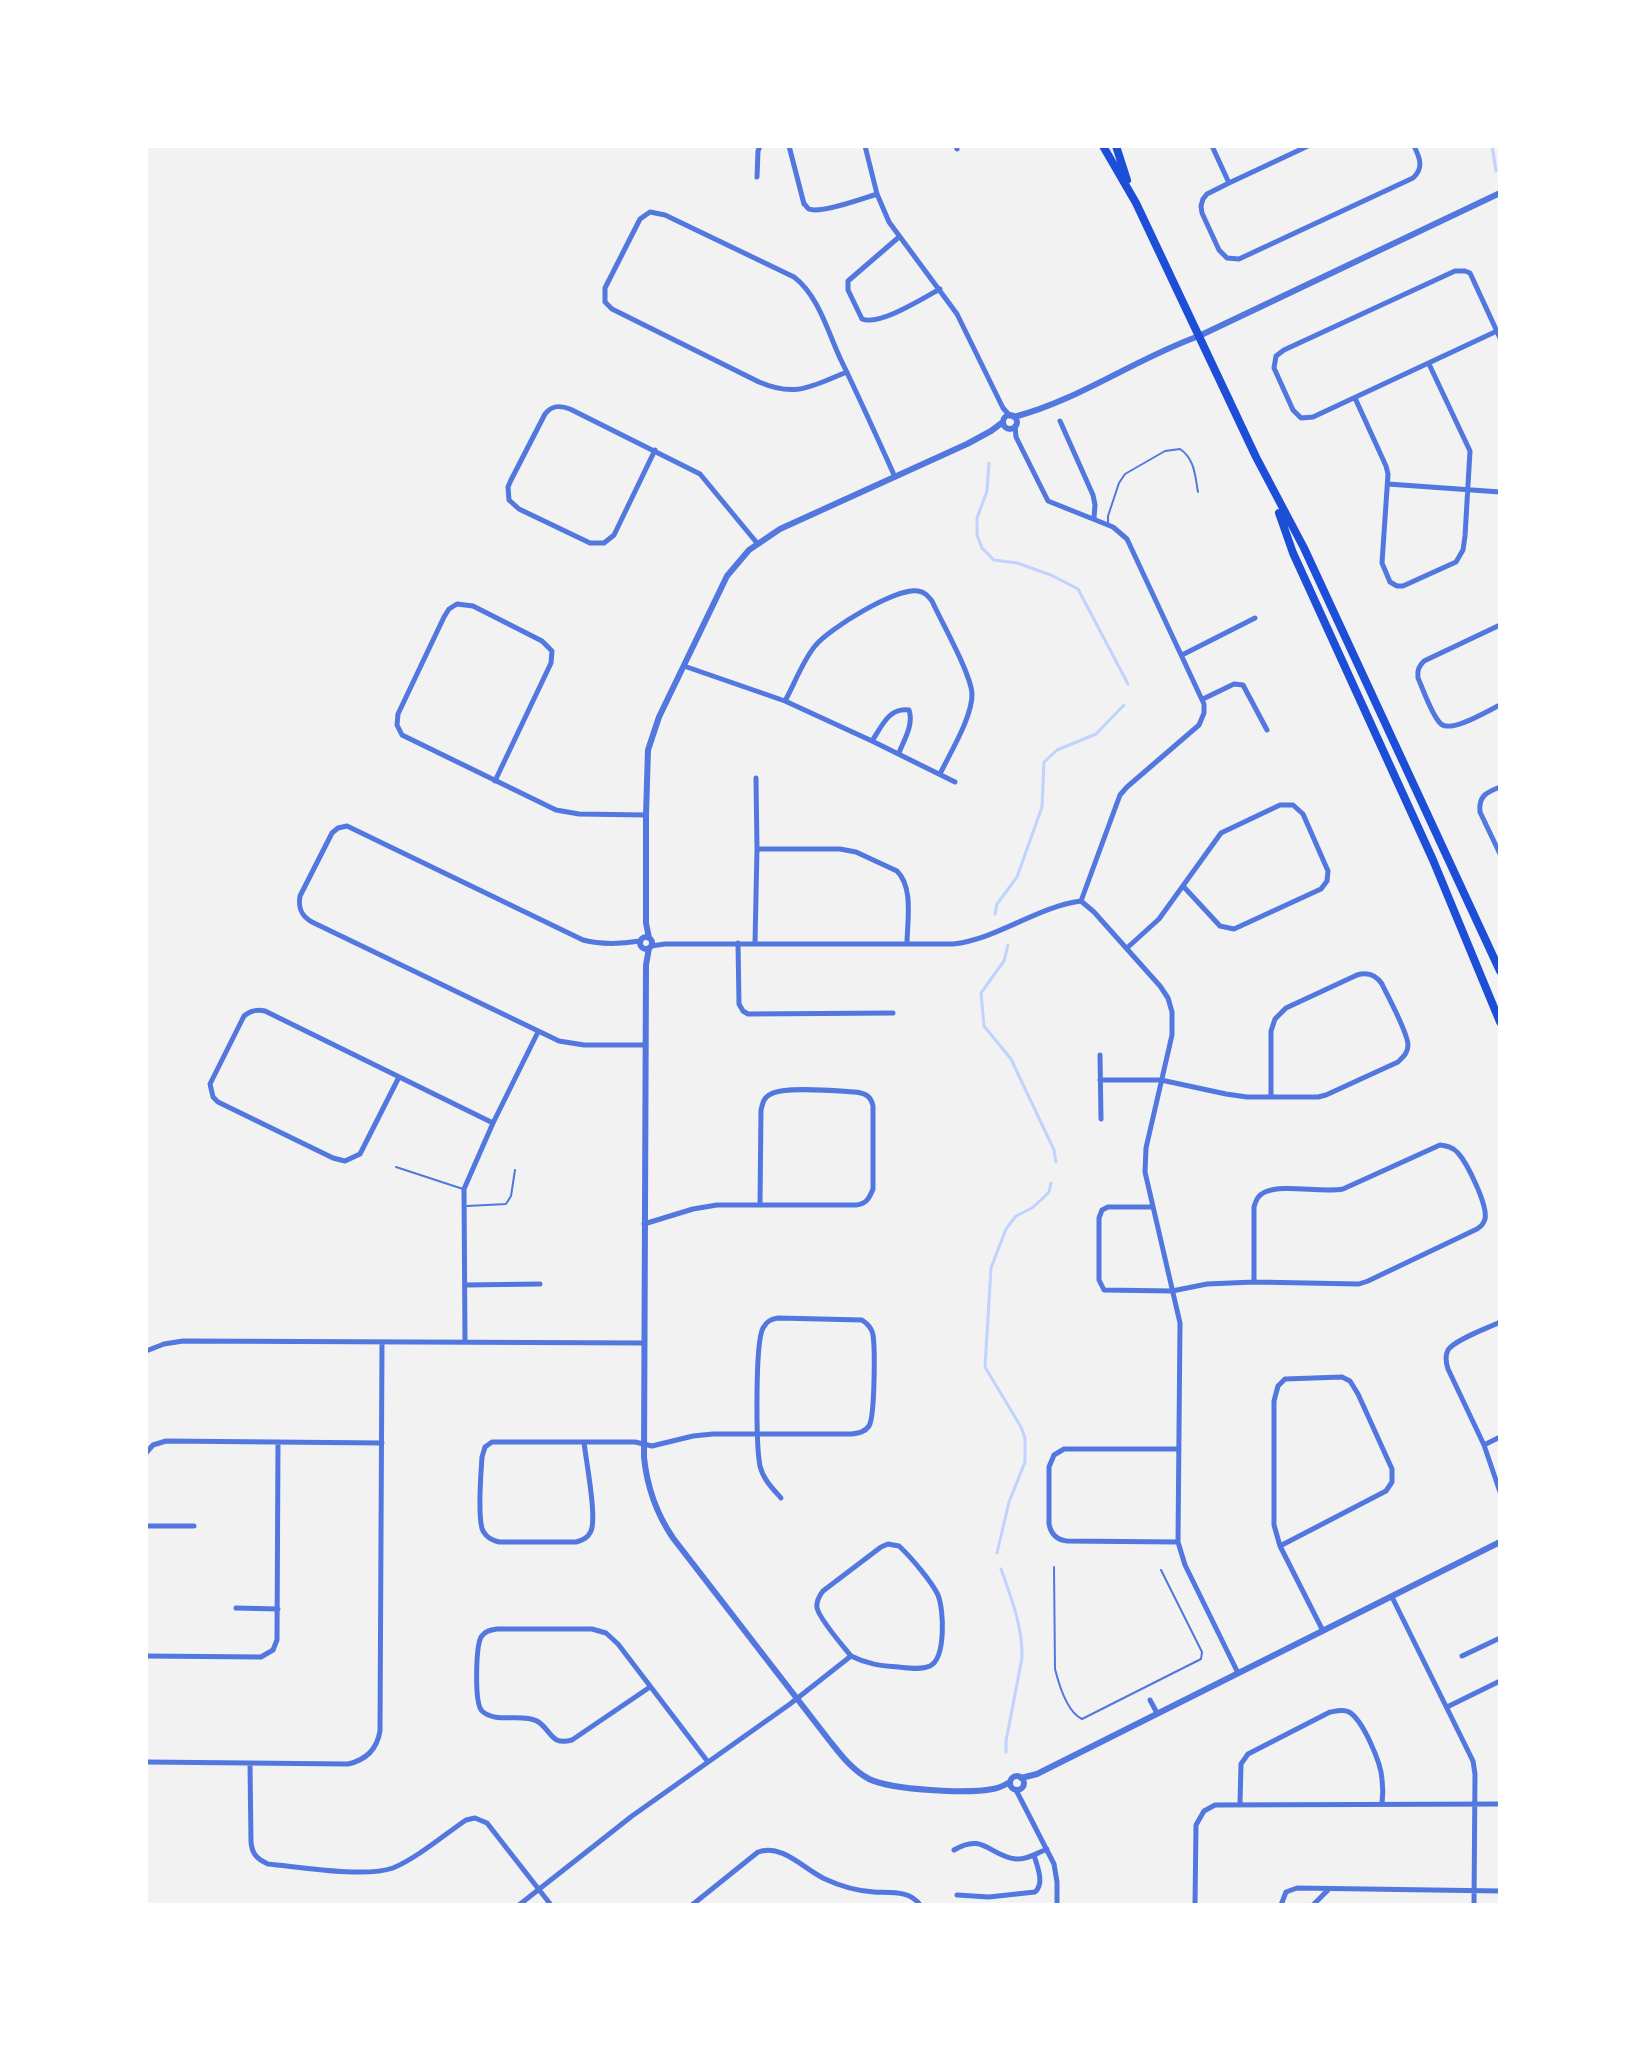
<!DOCTYPE html>
<style>
body{margin:0}
#map{position:relative;width:1646px;height:2051px;overflow:hidden;background:#f2f2f2;font-family:"Noto Serif",serif}
canvas{display:block}
.frame{position:absolute;inset:0;border:148px solid #fff;pointer-events:none}
</style>
<div id="map">
<canvas width="1646" height="2051"></canvas>
<div class="frame"></div>
</div>
<script>
const c = document.querySelector('canvas').getContext('2d');
c.lineJoin = 'round';
function trace(path, color, width, dash) { c.strokeStyle = color; c.lineWidth = width; c.lineCap = dash ? 'butt' : 'round'; c.setLineDash(dash || []); c.stroke(path); }
const stream = new Path2D(`
 M1492 146 1496 171
 M989 463 987 491 977 518V535L982 548 994 560 1017 563 1051 575 1078 589 1128 684
 M995 914 997 904 1017 877 1042 807 1044 762 1057 750 1096 734 1124 705
 M1008 945 1004 961 981 993 984 1026 1011 1059 1054 1150 1056 1162
 M997 1553 1009 1502 1025 1462V1438L1021 1427 985 1367 991 1268 1006 1229 1016 1216 1032 1208 1042 1199 1049 1192 1051 1183
 M1001 1569C1011 1597 1023 1628 1022 1658L1006 1741V1752`);
const service = new Path2D(`
 M1108 523V516L1119 483 1125 474 1165 451 1180 449C1195 459 1195 476 1198 492
 M396 1167 463 1189
 M467 1206 506 1204 511 1196 515 1170
 M1054 1567 1055 1669C1059 1685 1067 1712 1082 1719L1201 1659 1202 1652 1161 1570`);
const minor = new Path2D(`
 M789 146 804 204C806 205 807 208 809 209 820 214 864 198 877 194
 M865 146 877 194 889 222 957 314 1003 408 1010 416
 M956 146 957 149
 M1212 146 1229 183
 M1308 146 1229 183 1207 194 1203 199 1201 206 1202 213 1219 250 1227 258 1239 259 1413 178C1424 168 1420 158 1414 146
 M757 177 758 151 760 146
 M899 237 848 281V290L862 319C880 326 923 298 940 289
 M1497 331 1313 417 1301 418 1293 410 1274 368 1276 356 1284 350 1455 271H1465L1470 273 1500 338
 M847 372C811 386 797 398 759 382L612 309 605 302V288L640 219 650 212 665 215 794 277C818 295 828 332 840 358 859 397 877 437 895 477
 M1355 398 1386 466 1388 474 1382 563 1390 582 1397 586H1403L1456 562 1463 550 1465 536 1470 451 1429 364
 M1060 421 1093 495 1095 505 1094 518
 M1015 426 1016 437 1048 501 1113 527 1127 539 1204 704V713L1199 725 1127 787 1120 795 1081 901
 M655 450 614 535 604 543H590L519 509 509 500 508 487 511 480 545 414C552 405 560 405 570 409L700 474 757 543
 M1388 484 1500 492
 M1500 625 1424 661C1419 666 1417 670 1418 678 1423 689 1432 716 1441 724 1452 733 1487 711 1500 705
 M1182 655 1255 618
 M684 666 785 701 872 741 955 782
 M1203 699 1234 684 1243 685 1267 730
 M785 701C795 683 802 662 815 646 828 629 897 587 918 591 925 592 928 596 932 601 942 623 970 672 972 693 973 716 950 753 940 774
 M872 741C882 726 889 707 909 710 914 724 904 740 899 753
 M756 778 757 849
 M495 781 551 663 552 651 542 641 473 606 457 604 449 609 444 617 398 714 397 725 402 735 556 810 579 814 646 815
 M1500 787C1487 792 1478 796 1480 812L1500 854
 M640 941C621 944 602 945 583 940L347 826 338 828 332 833 300 896C298 908 301 916 312 922L559 1041 584 1045H645
 M738 943 739 1004 743 1011 748 1014 893 1013
 M755 943 757 849H840L856 852 897 871C914 888 907 922 907 944
 M651 946 665 944H953C998 939 1036 907 1081 901L1094 912 1160 986 1168 998 1172 1012V1035L1146 1148 1145 1172 1180 1323 1178 1542 1185 1565 1238 1673
 M1127 948 1159 919 1221 833 1280 805H1293L1303 814 1328 871 1327 881 1321 889 1234 929 1220 926 1183 886
 M1100 1055 1101 1119
 M399 1077 360 1154 345 1161 333 1158 218 1102 213 1097 210 1084 244 1016C251 1010 257 1009 265 1011L493 1123
 M1100 1080H1161L1226 1094 1247 1097H1318L1326 1095 1398 1062C1403 1057 1408 1053 1408 1045 1408 1033 1388 997 1382 984 1376 975 1367 972 1357 975L1286 1008 1275 1019 1271 1031V1097
 M1152 1207H1108L1102 1210 1099 1218V1280L1104 1290 1172 1291 1207 1284 1254 1282 1359 1284 1368 1281 1477 1229C1481 1226 1483 1225 1485 1219 1488 1205 1467 1163 1458 1153 1453 1147 1447 1146 1440 1145L1343 1189C1321 1193 1284 1184 1265 1192 1258 1195 1256 1200 1254 1207V1282
 M644 1224 693 1209 717 1205H856C866 1204 869 1199 873 1189V1106C871 1096 865 1093 855 1092 838 1091 784 1086 771 1094 764 1097 763 1102 761 1110L760 1205
 M465 1285 540 1284
 M1500 1322C1488 1328 1454 1340 1448 1350 1445 1356 1446 1363 1448 1369L1484 1445 1500 1492
 M465 1342 464 1189 493 1123 538 1032
 M146 1351 164 1344 183 1341 644 1343
 M584 1442C586 1461 597 1516 591 1531 588 1538 583 1540 576 1542H499C492 1540 487 1538 483 1531 477 1519 481 1473 482 1457L485 1447 492 1442H635L652 1446 693 1436 713 1434H852C859 1433 865 1432 869 1426 875 1416 875 1348 873 1335 872 1328 868 1324 862 1320L778 1318C771 1319 767 1321 763 1328 755 1343 756 1446 760 1466 763 1479 772 1488 781 1498
 M1484 1445 1500 1437
 M146 1453 153 1445 166 1441 382 1443
 M146 1526H194
 M1178 1542 1067 1541C1057 1540 1051 1534 1049 1524V1467L1054 1455 1064 1449H1179
 M1280 1546 1386 1491 1392 1482V1469L1358 1394 1350 1381 1342 1377 1285 1379 1278 1386 1274 1401V1525L1280 1546 1323 1631
 M1392 1597 1473 1761 1475 1774 1474 1905
 M236 1608 278 1609
 M146 1656 261 1657 273 1650 277 1640 278 1442
 M1462 1656 1500 1638
 M650 1687 572 1740C550 1746 552 1730 537 1721 521 1713 496 1724 482 1711 474 1703 476 1647 481 1637 485 1631 490 1630 497 1629H592L606 1633 618 1644 708 1762
 M1150 1700 1157 1713
 M1447 1707 1500 1681
 M146 1762 348 1764C366 1760 377 1749 380 1731L382 1342
 M250 1764 251 1842C252 1854 257 1859 268 1864 300 1867 365 1878 393 1868 417 1858 444 1835 466 1820L475 1818 487 1823 551 1905
 M1016 1790 1054 1864 1057 1882V1905
 M1240 1803 1241 1764 1248 1754 1330 1712C1337 1711 1343 1709 1349 1712 1363 1720 1381 1763 1382 1779 1383 1787 1383 1796 1382 1804
 M954 1850C984 1832 989 1856 1016 1859 1027 1860 1037 1853 1047 1849
 M957 1895 989 1897 1035 1892C1045 1883 1037 1866 1034 1855
 M519 1905 632 1816 790 1704 851 1656C843 1646 820 1620 817 1608 816 1601 819 1596 823 1591L881 1547 888 1544 899 1546C910 1556 932 1582 938 1595 944 1610 946 1658 930 1666 921 1670 909 1668 899 1667 881 1666 867 1664 851 1656
 M692 1905 758 1852C782 1843 805 1870 825 1879 840 1886 858 1891 874 1892 890 1893 910 1890 920 1905
 M1195 1905 1196 1825 1204 1811 1215 1805 1500 1804
 M1281 1905 1286 1892 1297 1888 1500 1891
 M1313 1905 1329 1889`);
const tertiary = new Path2D(`
 M1003 422a7 7 0 1 1 14 0a7 7 0 1 1-14 0Z
 M1014 417C1079 400 1135 359 1199 336L1500 193
 M640 943a6 6 0 1 1 12 0a6 6 0 1 1-12 0Z
 M649 938 646 923V815L648 750 659 717 727 576 749 550 780 529 967 444 991 431 1003 422
 M649 948 646 965 644 1457C647 1487 656 1513 673 1538L829 1740C841 1755 852 1770 869 1779 892 1790 967 1794 993 1789 999 1788 1005 1785 1010 1782
 M1010 1783a7 7 0 1 1 14 0a7 7 0 1 1-14 0Z
 M1021 1778 1037 1774 1500 1542`);
const primary = new Path2D(`
 M1103 146 1136 203 1256 457 1304 548 1500 971
 M1116 146 1127 180
 M1279 513 1293 553 1433 860 1500 1022`);
trace(stream, '#bfd3fe', 3);
trace(service, '#5277de', 2);
trace(minor, '#5277de', 5);
trace(tertiary, '#5277de', 6);
trace(primary, '#1d4ed8', 8);
</script>
